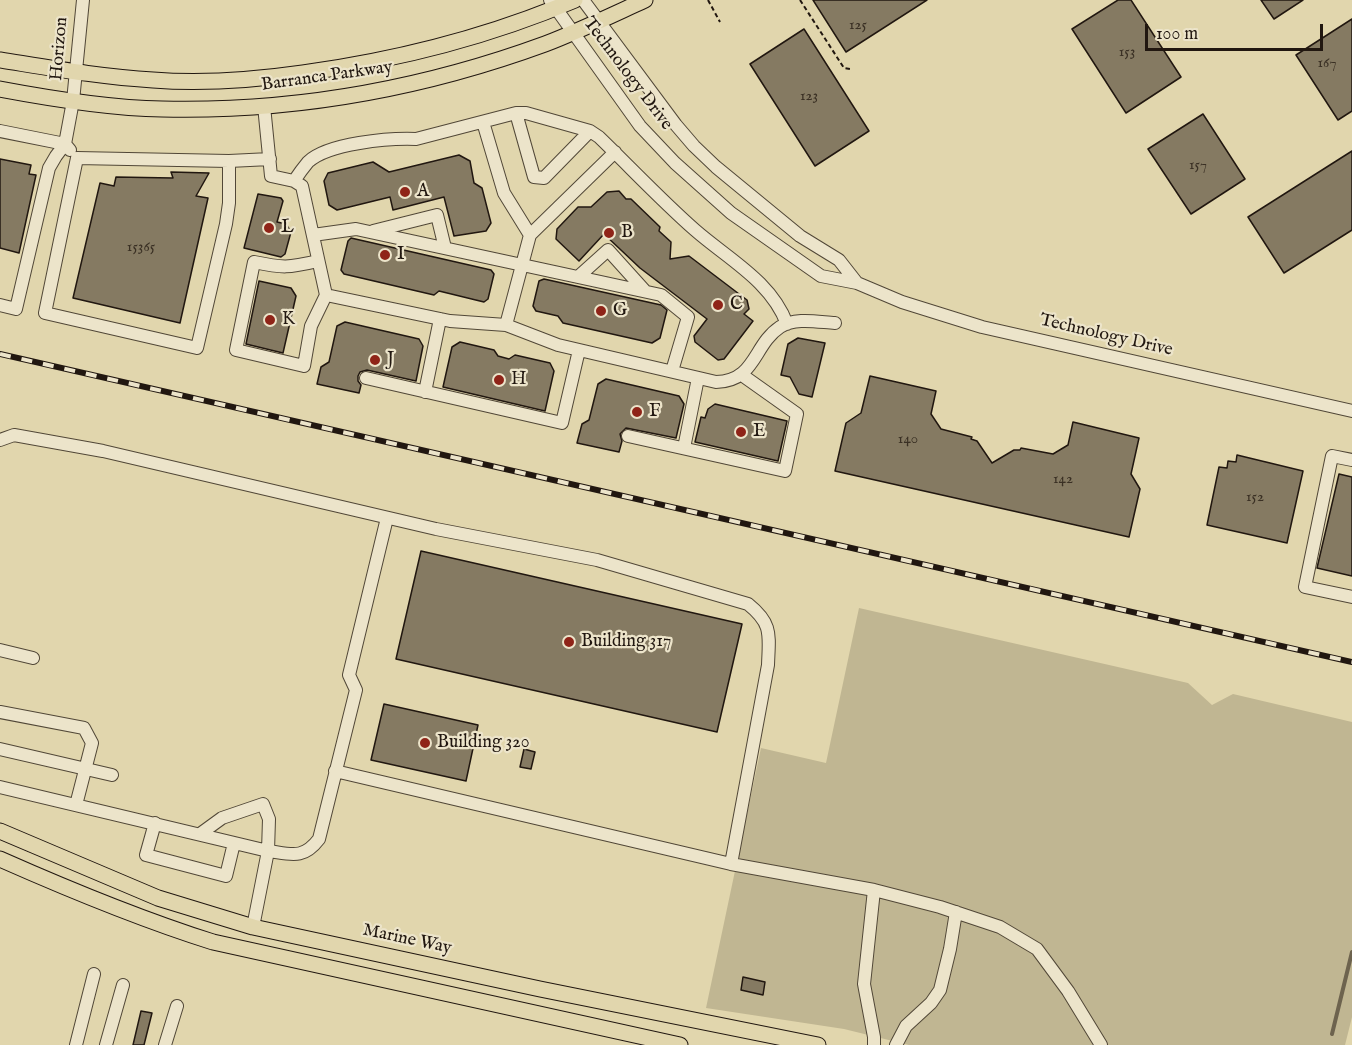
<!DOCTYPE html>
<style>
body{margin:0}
#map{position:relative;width:1352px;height:1045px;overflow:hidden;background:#e1d6ad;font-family:"IM FELL English",serif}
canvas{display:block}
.scale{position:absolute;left:1145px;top:24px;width:178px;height:27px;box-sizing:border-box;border:3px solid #211710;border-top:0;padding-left:8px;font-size:18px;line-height:21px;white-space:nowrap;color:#211710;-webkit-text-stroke:4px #ece4ca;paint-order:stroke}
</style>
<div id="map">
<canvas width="1352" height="1045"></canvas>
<div class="scale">100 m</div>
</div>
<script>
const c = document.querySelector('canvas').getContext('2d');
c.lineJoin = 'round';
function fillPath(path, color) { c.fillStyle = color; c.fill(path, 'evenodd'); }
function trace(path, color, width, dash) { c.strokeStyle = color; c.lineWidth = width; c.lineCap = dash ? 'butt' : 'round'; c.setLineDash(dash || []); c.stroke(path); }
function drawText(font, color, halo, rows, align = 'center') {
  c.font = font + ' "IM FELL English",serif'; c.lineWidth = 4.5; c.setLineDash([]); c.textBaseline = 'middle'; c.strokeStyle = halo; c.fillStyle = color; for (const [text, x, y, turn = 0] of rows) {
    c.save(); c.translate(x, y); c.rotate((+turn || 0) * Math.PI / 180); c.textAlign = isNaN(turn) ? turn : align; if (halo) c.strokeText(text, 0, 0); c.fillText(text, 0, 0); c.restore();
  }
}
const green = new Path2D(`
 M859 608 1188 683 1212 705 1233 694 1352 722V1017L1345 1045H909L844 1029 706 1008 761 748 826 763Z`);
const stream = new Path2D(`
 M1332 1034 1352 952`);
const building = new Path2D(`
 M813 0H927L846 52Z
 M1118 0H1131L1181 77 1126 113 1072 29Z
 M1261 0H1303L1274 19Z
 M1352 19V111L1338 120 1296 55Z
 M804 29 869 131 815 166 750 64Z
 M1203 114 1245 179 1191 214 1148 149Z
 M1352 151V230L1284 273 1248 217Z
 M459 155 470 161 474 183 482 188 491 223 486 231 454 236 444 197 393 210 390 197 337 210 329 205 324 181 328 173 373 162 389 172Z
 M0 159 31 165 29 174 36 175 19 253 0 248Z
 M171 172 209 173 196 196 208 198 180 323 73 298 100 183 114 186 116 177 173 178Z
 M619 191 626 199H631L660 227 659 231 671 242 670 259 689 256 747 300 749 309 744 314 753 321 724 359 718 360 695 342 694 336 707 319 640 268 604 234 579 261 556 239 557 229 578 207H591L607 192Z
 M258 194 281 198 283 201 277 222 286 224 291 232 285 254 281 257 244 248Z
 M351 238 491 270 494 274 488 299 484 302 439 291 434 295 344 274 341 270 348 241Z
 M544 279 661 305 667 310 660 338 652 343 563 323 558 316 536 311 533 306 539 281Z
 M259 281 291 288 296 296 283 353 246 344Z
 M345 322 419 339 423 346 416 381 367 370 360 372 358 376V381L361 385 359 393 317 384 321 367 329 362 337 326Z
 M798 338 825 343 812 397 799 394 790 377 781 375 788 344Z
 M460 342 494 350 498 356 509 359 515 355 550 363 554 371 545 411 443 387 452 347Z
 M870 376 936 391 931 414 941 429 972 437 971 439 977 441 992 463 1014 450H1020L1021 448 1053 454 1068 445 1073 422 1139 438 1131 474 1140 489 1129 537 835 471 846 423 861 413Z
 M606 379 679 396 684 404 676 438 626 428 620 434 622 441 619 452 577 443 582 424 589 420 598 384Z
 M715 404 787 421 778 461 695 442 701 417 705 418 708 409Z
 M1237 455 1303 471 1287 543 1207 525 1219 467 1227 468 1228 461 1236 462Z
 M1339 474 1352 477V576L1317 568Z
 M421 551 742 624 717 732 396 659Z
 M384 704 478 725 466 781 371 760Z
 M524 749 535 752 531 769 520 767Z
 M743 977 765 982 763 995 741 990Z
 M141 1011 152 1013 144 1045H133Z`);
const path = new Path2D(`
 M708 0 720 22
 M800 0 844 68 850 69`);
const minor = new Path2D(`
 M550 0 640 126 675 163 731 213 821 276 857 283 902 302 982 327 1352 411
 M583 0 676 125 694 146 716 167 800 236 839 260 857 283
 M264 106 271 176 294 181 302 186 326 295 311 326 304 366 236 350 254 262C283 268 288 268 318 261
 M516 113 534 177 544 178 590 131
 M483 122 504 193 530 235
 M0 131 65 144 70 150
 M229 161V203L226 224 197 348 45 313 77 158 229 161 270 159
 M294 181C298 175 303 168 308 162 328 143 389 138 416 139L516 113H526L590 131 599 137C631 168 662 201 695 230 728 259 771 281 787 324
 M373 231 437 215 445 248
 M313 235 356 229 661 295 688 317 672 371
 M578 277 608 250 645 291
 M326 295 450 321 506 325 558 345 716 382C756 381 753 345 780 327 795 317 818 322 835 323
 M0 305 16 309 49 168 56 156 65 144 73 101 83 0
 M506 325 530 235 615 152
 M366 378 562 423 579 350
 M425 392 440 319
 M628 436 785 471 797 414 742 375
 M0 440 14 435 103 451 436 529 597 560 748 604C773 624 769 635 768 665L731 864
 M684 448 698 378
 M1352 460 1332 456 1305 587 1352 597
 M0 650 33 658
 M0 712 84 728 92 743 76 805
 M0 749 112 775
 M335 771 731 864 874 890 940 907 1000 927 1037 949 1068 991 1101 1045
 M0 787 268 851 253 927
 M155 823 146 855 226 876 234 843
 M200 834 222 818 263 804 269 819 268 851C291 854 303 860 319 839L356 690 349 675 387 518
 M76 1045 94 974
 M106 1045 123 985
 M165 1045 177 1006
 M874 1045V1037L864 984 874 890
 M896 1045 906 1026 931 1003 940 990 950 949 956 912`);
const major = new Path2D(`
 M0 60C51 68 102 77 153 80 204 84 254 80 303 73 397 60 488 37 575 0
 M0 89C53 99 108 108 162 109 293 112 422 89 545 44 579 31 612 15 645 0
 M0 831 158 898 253 927 540 989 818 1045
 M0 859C70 890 140 919 213 942L680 1045`);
const rail = new Path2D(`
 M0 354 1352 662`);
const markers = [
 [405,192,6,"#8f2418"],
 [269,228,6,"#8f2418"],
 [609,233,6,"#8f2418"],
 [385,255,6,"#8f2418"],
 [718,305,6,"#8f2418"],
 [601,311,6,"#8f2418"],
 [270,320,6,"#8f2418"],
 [375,360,6,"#8f2418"],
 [499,380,6,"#8f2418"],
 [637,412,6,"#8f2418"],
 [741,432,6,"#8f2418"],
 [569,642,6,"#8f2418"],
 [425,743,6,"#8f2418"]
];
const numberNames = [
 ["125",858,26],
 ["153",1127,53],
 ["167",1327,64],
 ["123",809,97],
 ["157",1198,166],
 ["15365",141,248],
 ["140",908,440],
 ["142",1063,480],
 ["152",1255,498]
];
const streetNames = [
 ["Horizon",60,49,-85],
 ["Technology Drive",627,74,53],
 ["Barranca Parkway",327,77,-8],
 ["Technology Drive",1106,336,13],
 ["Marine Way",407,940,12]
];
const poiNames = [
 ["A",417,192],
 ["L",281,228],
 ["B",621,233],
 ["I",397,255],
 ["C",730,305],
 ["G",613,311],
 ["K",282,320],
 ["J",387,360],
 ["H",511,380],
 ["F",649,412],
 ["E",753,432],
 ["Building 317",581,642],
 ["Building 320",437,743]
];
fillPath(green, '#c0b692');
trace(stream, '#6d634e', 4);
fillPath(building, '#857a62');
trace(building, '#211710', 1.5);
trace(minor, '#514737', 14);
trace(major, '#211710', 17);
trace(path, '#211710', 2, [4.5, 3]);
trace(minor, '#ece4ca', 12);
trace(major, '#e1d6ad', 15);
trace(rail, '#211710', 6);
trace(rail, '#ece4ca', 4, [11]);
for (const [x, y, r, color] of markers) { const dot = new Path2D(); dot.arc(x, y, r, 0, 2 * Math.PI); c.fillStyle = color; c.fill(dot); trace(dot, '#ece4ca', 2); }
drawText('15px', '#3a3024', null, numberNames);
drawText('18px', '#211710', '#ece4ca', streetNames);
drawText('18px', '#211710', '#ece4ca', poiNames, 'left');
</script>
